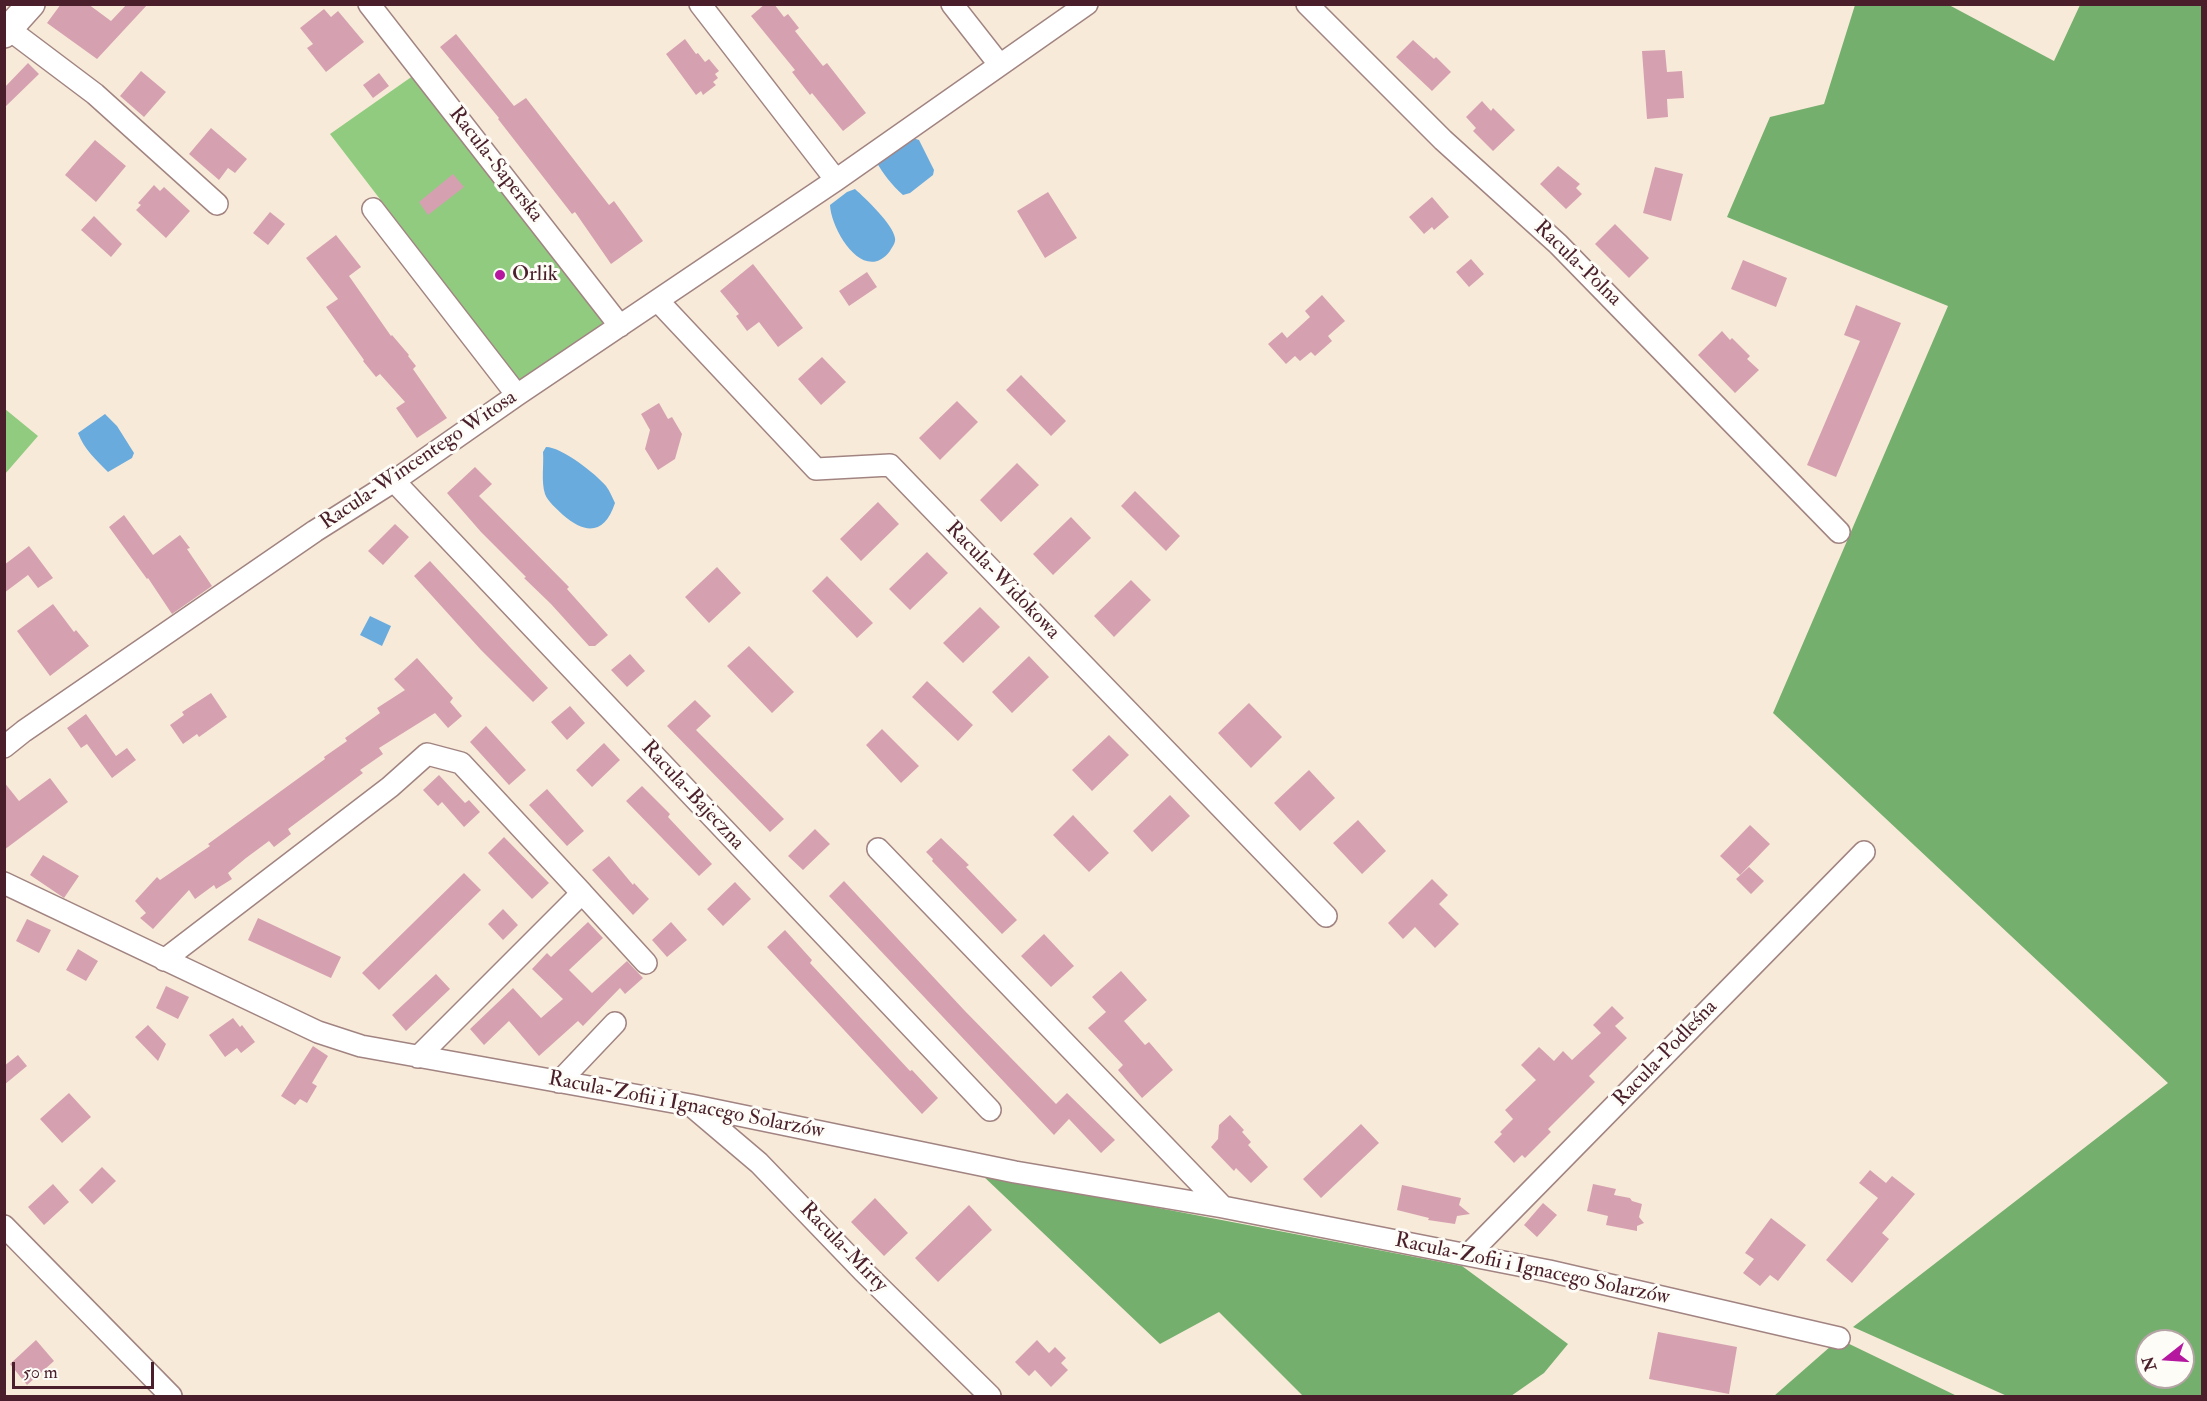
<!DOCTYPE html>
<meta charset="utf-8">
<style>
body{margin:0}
#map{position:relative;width:2207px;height:1401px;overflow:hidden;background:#f8ead8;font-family:"IM FELL Double Pica",serif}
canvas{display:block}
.frame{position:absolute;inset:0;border:6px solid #4a1f2b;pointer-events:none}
.north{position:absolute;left:2135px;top:1329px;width:60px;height:60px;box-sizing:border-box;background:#fdfcf7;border:2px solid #b5a4a5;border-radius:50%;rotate:253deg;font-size:16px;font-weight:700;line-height:24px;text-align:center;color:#4a1f2b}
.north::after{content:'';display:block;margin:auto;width:21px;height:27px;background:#b5179e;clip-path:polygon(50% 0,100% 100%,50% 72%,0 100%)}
.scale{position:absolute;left:12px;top:1362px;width:142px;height:27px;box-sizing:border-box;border:3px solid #4a1f2b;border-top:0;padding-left:8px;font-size:18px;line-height:21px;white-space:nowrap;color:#4a1f2b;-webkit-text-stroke:4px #fdfcf7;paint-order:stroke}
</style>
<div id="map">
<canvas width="2207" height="1401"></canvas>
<div class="frame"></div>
<div class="north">N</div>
<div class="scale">50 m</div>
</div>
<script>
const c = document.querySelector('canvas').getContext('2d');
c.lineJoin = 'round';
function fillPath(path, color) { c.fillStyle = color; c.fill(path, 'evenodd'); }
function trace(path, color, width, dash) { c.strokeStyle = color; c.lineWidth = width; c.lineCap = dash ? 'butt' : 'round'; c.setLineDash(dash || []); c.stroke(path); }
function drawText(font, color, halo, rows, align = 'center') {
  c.font = font + ' "IM FELL Double Pica",serif'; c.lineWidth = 6; c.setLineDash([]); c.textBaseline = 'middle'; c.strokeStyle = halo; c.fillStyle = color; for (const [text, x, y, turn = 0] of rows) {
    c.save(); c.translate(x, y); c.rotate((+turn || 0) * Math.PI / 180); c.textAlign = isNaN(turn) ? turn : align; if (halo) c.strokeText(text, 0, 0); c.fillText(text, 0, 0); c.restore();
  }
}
const green = new Path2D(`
 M417 73 592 298 603 324 596 335 522 384 330 134Z
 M5 409 38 436 5 474Z`);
const forest = new Path2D(`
 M1855 5H1949L2054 61 2080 5H2202V1396H2007L1853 1327 2168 1083 1773 713 1948 306 1727 217 1770 117 1824 104ZM2147 1341H2183V1377H2147Z
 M981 1174 1462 1266 1568 1344 1544 1373 1511 1396H1303L1219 1312 1160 1344Z
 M1839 1339 1957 1396H1774Z`);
const water = new Path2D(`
 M910 137 919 140 934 170 933 175 910 193 903 195C891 184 883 174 876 161Z
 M855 189C865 198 893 224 895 238 896 243 892 247 890 251 864 285 831 230 830 205L847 192Z
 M105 414 117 426 134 453 132 458 108 472C96 460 84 449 78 433Z
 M546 447C562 447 596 474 606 486 610 491 612 497 615 503 605 534 586 535 563 515 557 509 548 502 545 494 541 481 544 465 543 452Z
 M370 616 391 626 382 646 360 635Z`);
const building = new Path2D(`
 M61 4H88L111 21 127 4H148L97 59 47 23Z
 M765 4H774L784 17 788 14 799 28 795 31 823 66 827 63 866 113 843 131 812 93 810 95 792 72 795 70 751 16Z
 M324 9 331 17 338 11 364 42 326 72 307 48 313 44 300 28Z
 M456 34 514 106 526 98 609 205 614 201 643 241 611 264 575 212 572 214 498 119 499 118 440 47Z
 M685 39 696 54 698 53 705 62 709 59 719 71 715 74 718 78 713 82 716 85 703 95 701 91 696 95 666 54Z
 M1413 40 1434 59 1436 57 1451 72 1432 91 1396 57Z
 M1665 50 1667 72 1682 71 1684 98 1667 99 1668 117 1647 119 1642 51Z
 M28 63 39 74 4 108V88Z
 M141 71 166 92 144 117 120 96Z
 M379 73 389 86 373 98 363 85Z
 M1482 101 1491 111 1493 108 1515 130 1493 151 1473 131 1476 128 1466 117Z
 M211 128 247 159 235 173 228 168 219 180 189 154Z
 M95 140 126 166 96 202 65 175Z
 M1558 166 1580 184 1576 188 1582 194 1566 209 1540 184Z
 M1655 167 1683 174 1671 221 1643 213Z
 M453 174 464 187 428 215 419 202Z
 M154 185 160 191 164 187 190 211 166 238 136 210 141 205 138 203Z
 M1048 192 1077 238 1045 258 1017 211Z
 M1432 197 1449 217 1434 230 1432 227 1424 234 1409 217Z
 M270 212 285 224 268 245 253 233Z
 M94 216 122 244 111 257 81 230Z
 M1615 224 1649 258 1629 278 1595 244Z
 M336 235 361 267 349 276 391 336 392 335 409 355 408 356 416 366 413 369 447 418 417 438 396 408 405 402 380 374 376 377 363 361 364 360 326 307 338 299 306 258Z
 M1471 259 1484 274 1469 287 1456 272Z
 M1743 260 1787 278 1776 307 1731 289Z
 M753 264 803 328 778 347 759 322 747 331 736 316 739 314 720 291Z
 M867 272 877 287 849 306 839 291Z
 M1322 295 1345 321 1328 336 1332 341 1315 356 1311 352 1300 361 1295 356 1286 364 1268 344 1282 332 1287 338 1310 317 1305 311Z
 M1856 305 1901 323 1836 477 1807 465 1860 341 1844 335Z
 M1722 331 1730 340 1732 338 1750 356 1747 359 1759 370 1735 393 1698 355Z
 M822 357 846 382 821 405 798 379Z
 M1021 375 1066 421 1051 436 1006 390Z
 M957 401 978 422 940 460 919 438Z
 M659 403 668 419 672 417 682 434 675 459 658 470 645 449 650 430 641 414Z
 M1017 463 1039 485 1001 522 980 500Z
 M475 467 492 484 479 496 569 587 567 589 608 635 595 646H589L551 604 524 578 526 577 481 532 447 493Z
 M1135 491 1180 536 1166 551 1121 506Z
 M878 502 899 524 861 561 840 539Z
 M124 515 153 555 180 535 190 548 187 549 212 586 172 614 148 578 147 579 109 527Z
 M1071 517 1091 538 1053 575 1033 554Z
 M395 524 409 537 383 565 368 551Z
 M29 546 53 578 38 588 28 575 4 593V565Z
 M927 552 948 573 910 610 889 589Z
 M430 561 548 688 533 702 481 650 414 576Z
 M717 567 741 593 709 623 685 597Z
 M827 576 873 623 857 638 812 591Z
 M1131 580 1151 600 1114 637 1094 616Z
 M53 604 74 632 76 630 89 646 50 676 17 631Z
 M980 607 1000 627 963 663 943 643Z
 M749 646 794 692 772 713 727 666Z
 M630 654 645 671 627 687 611 670Z
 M1029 656 1049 677 1012 713 992 692Z
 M417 658 453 698 450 702 462 716 448 728 435 713 379 748 383 754 360 770 363 773 288 829 291 834 274 847 269 841 246 858 228 873 232 879 216 889 214 885 195 899 189 890 153 929 140 918 146 913 135 901 157 877 160 880 210 846 208 844 325 759 324 757 347 741 345 738 380 713 377 708 405 690 394 679Z
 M927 681 973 725 958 741 912 697Z
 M211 693 227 717 199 737 197 734 183 744 170 725 184 715 182 712Z
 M695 700 711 716 696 730 784 819 770 832 667 726Z
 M1249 703 1282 737 1251 768 1218 733Z
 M570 706 585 723 567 740 551 722Z
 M86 714 116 756 127 748 136 760 112 778 87 744 81 748 67 728Z
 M486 726 526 770 509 785 470 742Z
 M882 729 919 766 901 783 866 745Z
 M1109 735 1129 755 1092 791 1072 770Z
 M604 743 620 760 592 787 576 770Z
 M1309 770 1335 798 1300 831 1274 803Z
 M439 775 465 803 469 800 480 812 464 827 442 802 438 806 423 790Z
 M50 778 68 802 4 850V782L19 801Z
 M642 786 670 814 668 817 712 864 699 876 626 801Z
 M547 789 584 831 567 846 529 805Z
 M1170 795 1190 816 1152 852 1133 831Z
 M1073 815 1109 853 1089 872 1053 835Z
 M1358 820 1386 851 1362 874 1333 843Z
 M1750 825 1770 844 1740 875 1720 856Z
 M815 829 830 844 803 870 788 856Z
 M504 837 549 883 532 899 488 853Z
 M941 838 969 865 966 867 1017 920 1002 934 932 861 933 859 926 852Z
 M43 855 79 876 64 898 30 875Z
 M609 856 633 885 634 883 649 899 633 915 592 870Z
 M1749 867 1764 881 1751 894 1736 879Z
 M464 873 481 890 379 990 362 973Z
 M1432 879 1448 895 1439 904 1459 924 1435 948 1415 927 1403 939 1388 923Z
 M844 881 964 1010 1056 1104 1067 1093 1115 1140 1101 1153 1069 1119 1054 1135 829 896Z
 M735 882 751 899 723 926 707 909Z
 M503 909 518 925 503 940 488 924Z
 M258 918 341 957 331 978 248 940Z
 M27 919 51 930 39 953 16 941Z
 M588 922 603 938 569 970 592 993 627 961 643 978 625 994 620 988 583 1026 578 1021 539 1056 509 1021 484 1045 470 1029 513 988 541 1018 563 999 532 969 547 953 551 957Z
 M671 922 687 940 667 957 652 940Z
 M785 930 812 960 810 963 910 1071 912 1070 938 1098 922 1114 767 947Z
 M1044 934 1074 966 1051 987 1021 956Z
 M78 949 98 961 86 981 66 970Z
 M1121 971 1147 1000 1124 1021 1145 1045 1149 1042 1173 1070 1142 1098 1118 1070 1123 1065 1088 1028 1106 1012 1092 997Z
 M436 974 450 989 406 1031 392 1015Z
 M166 986 189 997 178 1019 156 1008Z
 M1612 1006 1624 1018 1615 1026 1627 1038 1589 1076 1595 1082 1548 1129 1551 1132 1525 1158 1522 1155 1514 1163 1494 1142 1502 1134 1500 1132 1513 1119 1505 1110 1536 1080 1521 1065 1539 1047 1554 1061 1563 1051 1572 1060 1601 1033 1593 1025Z
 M233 1018 240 1027 242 1025 255 1042 241 1053 237 1048 225 1057 209 1035Z
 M148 1025 166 1044 158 1061 135 1037Z
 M313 1046 328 1056 312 1083 317 1086 307 1103 300 1099 295 1105 281 1096Z
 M18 1055 27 1066 4 1085V1066Z
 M69 1093 91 1117 62 1143 40 1119Z
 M1230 1115 1244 1130 1242 1132 1251 1142 1248 1145 1268 1167 1251 1183 1236 1168 1234 1171 1211 1147 1218 1139 1219 1125Z
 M1361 1124 1379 1143 1321 1198 1303 1179Z
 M102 1167 116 1181 92 1204 79 1190Z
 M1870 1170 1886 1183 1892 1176 1915 1194 1882 1233 1889 1239 1852 1283 1826 1260 1878 1198 1859 1183Z
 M53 1184 69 1202 44 1225 28 1207Z
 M1593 1184 1616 1189 1614 1195 1630 1198 1632 1201 1642 1204 1639 1217 1644 1223 1637 1226V1231L1606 1225 1608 1216 1587 1211Z
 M1402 1185 1461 1198 1459 1205 1470 1214 1457 1216 1455 1224 1428 1220 1429 1218 1397 1210Z
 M875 1198 908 1233 884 1256 851 1222Z
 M1543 1203 1557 1215 1537 1237 1524 1225Z
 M969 1205 992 1230 938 1282 915 1258Z
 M1771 1218 1806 1245 1778 1281 1770 1275 1760 1286 1743 1273 1754 1259 1745 1253Z
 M1658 1332 1737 1347 1729 1394 1649 1379Z
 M36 1340 54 1361 27 1385 10 1364Z
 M1037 1340 1049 1353 1055 1347 1066 1358 1061 1363 1068 1370 1051 1387 1035 1370 1029 1376 1015 1362Z`);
const minor = new Path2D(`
 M369 4 620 326
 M700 4 836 180
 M952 4 999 64
 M1307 4 1443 140 1558 244 1839 532
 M10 30 95 94 217 204
 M373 209 517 395
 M658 301 816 469 890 465 1326 916
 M394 481 990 1110
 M4 747 24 731 315 531 394 481 517 395 836 180 1087 4
 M878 849 1223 1207
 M4 883 318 1032 361 1046 690 1105 1015 1172 1223 1207 1549 1271 1839 1338
 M582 893 646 963
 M164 960 390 787 427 754 461 763 582 893 418 1057
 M559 1082 615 1023
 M693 1107 759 1163 863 1271 990 1396
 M4 1226 171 1396
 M1468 1255 1864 852`);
const tertiary = new Path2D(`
 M4 34 31 4`);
const markers = [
 [500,275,6,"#b5179e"]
];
const streetNames = [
 ["Racula-Saperska",495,165,52],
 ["Racula-Polna",1577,264,44],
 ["Racula-Wincentego Witosa",419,461,-34],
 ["Racula-Widokowa",1002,581,46],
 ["Racula-Bajeczna",692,796,47],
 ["Racula-Podleśna",1666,1054,-46],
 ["Racula-Zofii i Ignacego Solarzów",686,1106,11],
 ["Racula-Mirty",843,1248,46],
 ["Racula-Zofii i Ignacego Solarzów",1532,1270,12]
];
const poiNames = [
 ["Orlik",512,275]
];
fillPath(green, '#90cb80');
fillPath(forest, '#74af6e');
fillPath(water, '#6aabde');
fillPath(building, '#d5a1b1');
trace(minor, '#a18482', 24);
trace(tertiary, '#a18482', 30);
trace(minor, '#fff', 21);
trace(tertiary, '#fff', 27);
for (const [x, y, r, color] of markers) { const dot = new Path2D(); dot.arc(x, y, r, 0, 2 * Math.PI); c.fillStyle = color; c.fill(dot); trace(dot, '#fdfcf7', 2); }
drawText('21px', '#4a1f2b', '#fdfcf7', streetNames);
drawText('21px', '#4a1f2b', '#fdfcf7', poiNames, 'left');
</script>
